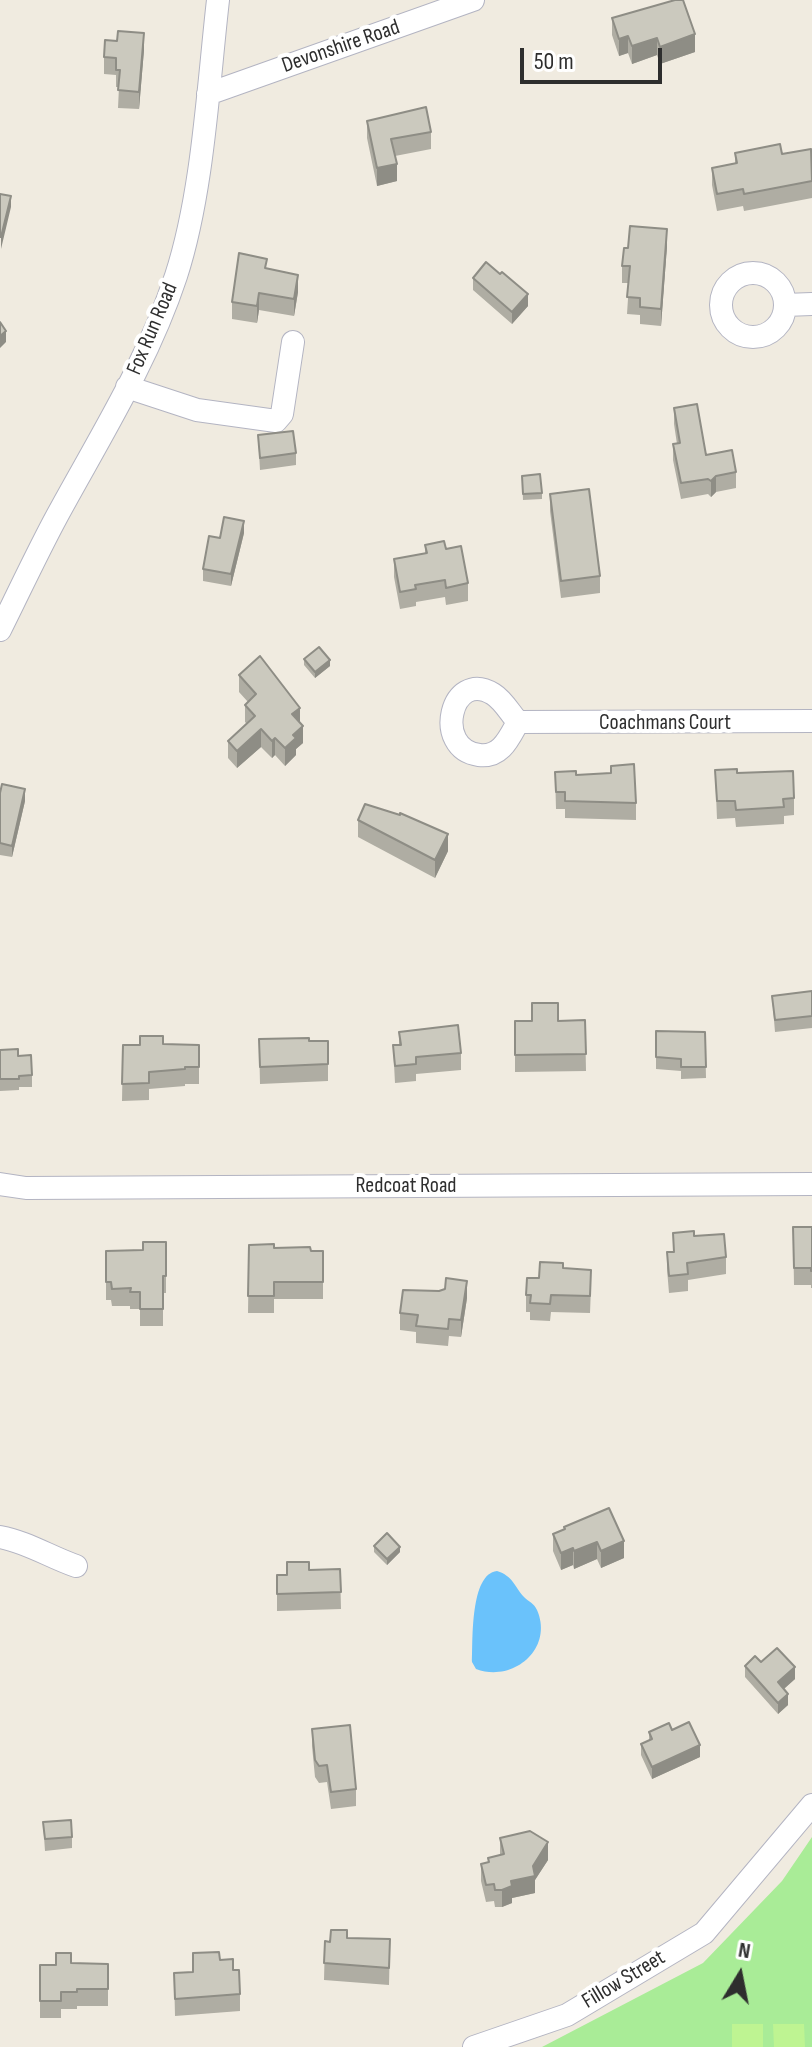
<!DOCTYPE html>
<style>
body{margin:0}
#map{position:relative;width:812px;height:2047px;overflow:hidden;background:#f0ebe0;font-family:"Sofia Sans Condensed",sans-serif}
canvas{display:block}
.north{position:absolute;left:700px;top:1935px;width:80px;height:80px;-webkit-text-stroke:6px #fff;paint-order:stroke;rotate:10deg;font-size:22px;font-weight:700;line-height:32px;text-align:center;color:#2e2e2e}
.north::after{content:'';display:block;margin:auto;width:28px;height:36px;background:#2e2e2e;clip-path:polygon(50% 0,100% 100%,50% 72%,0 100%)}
.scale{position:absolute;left:520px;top:48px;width:142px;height:36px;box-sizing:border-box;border:4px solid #2e2e2e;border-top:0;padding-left:10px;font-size:24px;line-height:28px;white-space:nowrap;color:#2e2e2e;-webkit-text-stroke:6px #fff;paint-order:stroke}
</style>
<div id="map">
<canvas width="812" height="2047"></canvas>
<div class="north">N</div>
<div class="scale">50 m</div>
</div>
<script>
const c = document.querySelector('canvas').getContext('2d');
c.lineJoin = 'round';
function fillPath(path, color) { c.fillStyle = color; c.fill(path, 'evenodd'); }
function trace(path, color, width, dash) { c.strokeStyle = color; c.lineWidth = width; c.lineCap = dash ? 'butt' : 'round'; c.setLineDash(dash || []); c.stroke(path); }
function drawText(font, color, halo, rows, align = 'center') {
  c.font = font + ' "Sofia Sans Condensed",sans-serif'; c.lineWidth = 8; c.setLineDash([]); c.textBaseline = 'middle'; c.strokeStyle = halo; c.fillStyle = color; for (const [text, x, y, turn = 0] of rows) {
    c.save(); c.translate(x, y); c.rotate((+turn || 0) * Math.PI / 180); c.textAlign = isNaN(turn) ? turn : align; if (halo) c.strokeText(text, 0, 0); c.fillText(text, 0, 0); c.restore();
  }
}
const green = new Path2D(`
 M812 1837V2047H542L703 1963 782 1881Z`);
const pitch = new Path2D(`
 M732 2024H763V2047H732Z
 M773 2024H804L805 2047H774Z`);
const water = new Path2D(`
 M497 1571C513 1576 514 1586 524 1597 529 1602 534 1603 537 1610 554 1649 513 1683 476 1669L472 1662C473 1640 470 1574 497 1571Z`);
const minor = new Path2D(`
 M208 94 473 0
 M721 305a32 32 0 1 1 64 0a32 32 0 1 1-64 0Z
 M785 305 812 304
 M127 387 197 410 276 421 282 414 293 342
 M0 630C19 592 37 553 57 516 100 437 148 361 176 276 203 193 208 87 218 0
 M518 722C509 738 501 758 479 755 432 749 451 668 493 694 503 700 510 713 518 722L812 721
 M0 1184 26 1188 812 1184
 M0 1537C27 1542 50 1557 76 1566
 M474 2047 567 2015 704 1933 812 1805`);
const wall = new Path2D(`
 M612 18 695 52 660 64 657 55 632 64 628 53 619 56 612 35Z
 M144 50 139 109 118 108 119 87H116V75L104 74V57Z
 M367 121 431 132V149L395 156 397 181 377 186 367 138Z
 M812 152V198L744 211 743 206 717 211 712 185V168L735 163V153L782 154Z
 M667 246 661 326 640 324V315L627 314 629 283H622V266Z
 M267 268 298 292 294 316 259 310 257 323 232 319V302Z
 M500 274 528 306 512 324 473 290V278Z
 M674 408 706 455 736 472V488L716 492 711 497 708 494 681 499 673 460V444H677L674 424Z
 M258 435 296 453V465L260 470Z
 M522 476 542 493V499L523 500Z
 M550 494 600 576V593L561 598 550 511Z
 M244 533 231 586 203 581V569L220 538Z
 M425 545 446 549 468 583V601L446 605 445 597 416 602V606L400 609 394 577V559L425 553Z
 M304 659 330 666 315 678 304 665Z
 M239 675 300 723 303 743 296 749V755L285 766 275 755 272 758 261 747 237 768 228 758V741L247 724 245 722V705L248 702 239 692Z
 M715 770 737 773 794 798V815L784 816V824L736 827 735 818 717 819Z
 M555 772 576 775 636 803V820L565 818V809H556Z
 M0 793 25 801 12 857 0 855Z
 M358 820 448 851 435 878 358 837Z
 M812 991V1028L775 1032 772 996Z
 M585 1020 586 1071 515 1072V1021Z
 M656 1031 705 1032 706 1078 681 1079V1071L656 1069Z
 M399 1032 461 1053V1070L416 1074V1081L395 1083 393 1045H399Z
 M259 1039 328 1041V1081L260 1084Z
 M163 1044 199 1045V1084H185V1086L149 1089V1100L122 1101 123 1045Z
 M0 1050 18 1056 32 1075V1087H19V1090L0 1091Z
 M793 1227H812V1288H811V1285H794Z
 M673 1233 694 1236 726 1257V1274L688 1280V1291L669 1293 667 1269V1252H673Z
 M166 1242V1293H163V1326H140V1309H130V1306H112L111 1300H106V1251L143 1250Z
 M249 1245 323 1251V1299H274V1313H248Z
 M563 1268 591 1287 590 1313 551 1312 550 1321 530 1320V1312H526V1295L539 1278Z
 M467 1298 461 1337 449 1336 448 1346 416 1343V1332L400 1330V1313Z
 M609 1508 624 1558 601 1568 597 1559 574 1569 573 1565 561 1570 553 1551V1534L564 1530V1527Z
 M374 1546 400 1552 387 1565 374 1552Z
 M340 1569 341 1609 277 1611V1575H287L309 1570Z
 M761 1662 795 1679 784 1689 788 1705 778 1714 745 1677V1666Z
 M312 1729 356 1789V1806L331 1809 327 1782 319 1783 315 1777 312 1746Z
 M672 1730 700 1757 652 1779 641 1755V1744L649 1740V1732Z
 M43 1822 72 1837V1848L45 1851Z
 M500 1838 548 1860 535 1880V1893L512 1898V1903L502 1907H495L494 1901 486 1902 481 1881V1864L488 1862V1858L500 1855Z
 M347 1938 390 1939 389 1985 324 1980 325 1941 330 1942Z
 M193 1953 220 1960 240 1994V2011L175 2016 174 1973 193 1972Z
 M71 1963 108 1964V2006H77V2009H61V2018H40V1965H56Z`);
const shadedWall = new Path2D(`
 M144 33V50L139 109V92Z
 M695 34V52L660 64V47Z
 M628 36V53L619 56V39Z
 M657 38V55L632 64V46Z
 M397 164V181L377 186V168Z
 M11 196V207L1 249V237Z
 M667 229V246L661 326V309Z
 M298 275V292L294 316V299Z
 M259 293V310L257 323V306Z
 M528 294V306L512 324V312Z
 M6 331V342L0 348V336Z
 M716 476V492L711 497V481Z
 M244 521V533L231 586V574Z
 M330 660V666L315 678V672Z
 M300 708V725L292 714Z
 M303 726V743L296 749V755L285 766V748L293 735Z
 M261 729V747L237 768V751Z
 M275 738V755L272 758V741Z
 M25 789V801L12 857V846Z
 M448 834V851L435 878V860Z
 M467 1281V1298L461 1337V1320Z
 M624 1541V1558L601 1568V1551Z
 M597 1542V1559L574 1569V1551Z
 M400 1547V1552L387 1565V1559Z
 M573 1548V1565L561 1570V1553Z
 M795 1667V1679L778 1694V1682Z
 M788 1694V1705L778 1714V1703Z
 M700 1745V1757L652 1779V1767Z
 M548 1842V1860L535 1880V1893L512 1898V1903L502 1907V1890L511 1881 533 1866Z`);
const building = new Path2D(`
 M675 0H683L695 34 660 47 657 38 632 46 628 36 619 39 612 18Z
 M118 31 144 33 139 92 118 90 120 70H116V58L104 57 105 40 117 41Z
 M426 107 431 132 391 139 397 164 377 168 367 121Z
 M780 144 782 154 811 149 812 181 744 194 743 189 717 194 712 168 737 163 735 153Z
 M0 194 11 196 1 237H0Z
 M630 226 667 229 661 309 640 307V298L627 297 630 266H622L624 248H628Z
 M239 253 267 259 265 268 298 275 294 299 259 293 257 306 232 302Z
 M486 262 500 274 502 272 528 294 512 312 473 278Z
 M0 322 6 331 0 336Z
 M697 404 706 455 732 450 736 472 716 476 711 481 708 479 681 483 673 444 680 443 674 408Z
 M293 431 296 453 260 458 258 435Z
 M540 474 542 493 523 494 522 476Z
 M589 489 600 576 561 581 550 494Z
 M224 517 244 521 231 574 203 569 209 536 220 538Z
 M444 541 446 549 461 546 468 583 446 588 445 580 415 585 416 589 400 592 394 559 427 553 425 545Z
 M319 647 330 660 315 672 304 659Z
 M260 656 300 708 292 714 303 726 293 735 296 738 285 748 275 738 272 741 261 729 237 751 228 741 255 716 245 705 256 694 239 675Z
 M634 764 636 803 565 801V792H556L555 772 576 771V775L611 773V766Z
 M737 769V773L793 771 794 798 783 799 784 807 736 810 735 801H717L715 770Z
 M2 784 25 789 12 846 0 843V793Z
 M365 804 400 815V813L448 834 435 860 358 820Z
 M812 991V1016L775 1020 772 996Z
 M532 1003H558V1021L585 1020 586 1054 515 1055V1021H532Z
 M458 1025 461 1053 416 1057V1064L395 1066 393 1045H401L399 1032Z
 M656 1031 705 1032 706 1067H681V1059L656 1057Z
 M140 1036H163V1044L199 1045V1067H185V1069L149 1072V1083L122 1084 123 1045H140Z
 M309 1038V1041H328V1064L260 1067 259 1039Z
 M18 1049V1056L31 1055 32 1075 19 1076V1079H0V1050Z
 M793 1227H812V1271H811V1268H794Z
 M694 1231V1236L724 1234 726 1257 687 1263 688 1274 669 1276 667 1252H674L673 1233Z
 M143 1242H166V1276H163V1309H140V1292H130L131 1288 112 1289 111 1282H106V1251L143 1250Z
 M274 1244V1248L310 1247 311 1251H323V1282H274V1296H248L249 1245Z
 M540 1262 563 1263V1268L591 1270 590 1296 551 1295 550 1304 530 1303 531 1295H526L527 1278H539Z
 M446 1278 467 1281 461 1320 449 1319 448 1329 416 1326 418 1315 400 1313 403 1290 439 1291 445 1289Z
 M609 1508 624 1541 601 1551 597 1542 574 1551 573 1548 561 1553 553 1534 565 1529 564 1527Z
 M387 1533 400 1547 387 1559 374 1546Z
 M287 1562H309V1570L340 1569 341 1592 277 1594V1575H287Z
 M777 1648 795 1667 778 1682 788 1694 778 1703 745 1666 755 1656 761 1662Z
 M689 1722 700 1745 652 1767 641 1744 652 1739 649 1732 669 1723 672 1730Z
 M350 1725 356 1789 331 1792 327 1765 319 1766 315 1760 312 1729Z
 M71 1820 72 1837 45 1839 43 1822Z
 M530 1831 548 1842 533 1866 535 1876 511 1881 512 1886 502 1890H495L494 1884 486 1885 481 1864 489 1862 488 1858 504 1854 500 1838Z
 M331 1930H347V1938L390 1939 389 1968 324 1963 325 1941 330 1942Z
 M219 1952 220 1960 233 1959V1970H239L240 1994 175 1999 174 1973 193 1972V1953Z
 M56 1953H71V1963L108 1964V1989H77V1992H61V2001H40V1965H56Z`);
const streetNames = [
 ["Devonshire Road",341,47,-19],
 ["Fox Run Road",153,329,-67],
 ["Coachmans Court",665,723],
 ["Redcoat Road",406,1186],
 ["Fillow Street",624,1980,-31]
];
fillPath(green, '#a9ec97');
fillPath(pitch, '#bef492');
fillPath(water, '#6ac2fb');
trace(minor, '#b3b4c2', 24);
trace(minor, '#fff', 22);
fillPath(wall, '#afada3');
fillPath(shadedWall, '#8e8d85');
fillPath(building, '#cbc9be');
trace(building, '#8e8d85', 2);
drawText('22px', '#2e2e2e', '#fff', streetNames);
</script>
